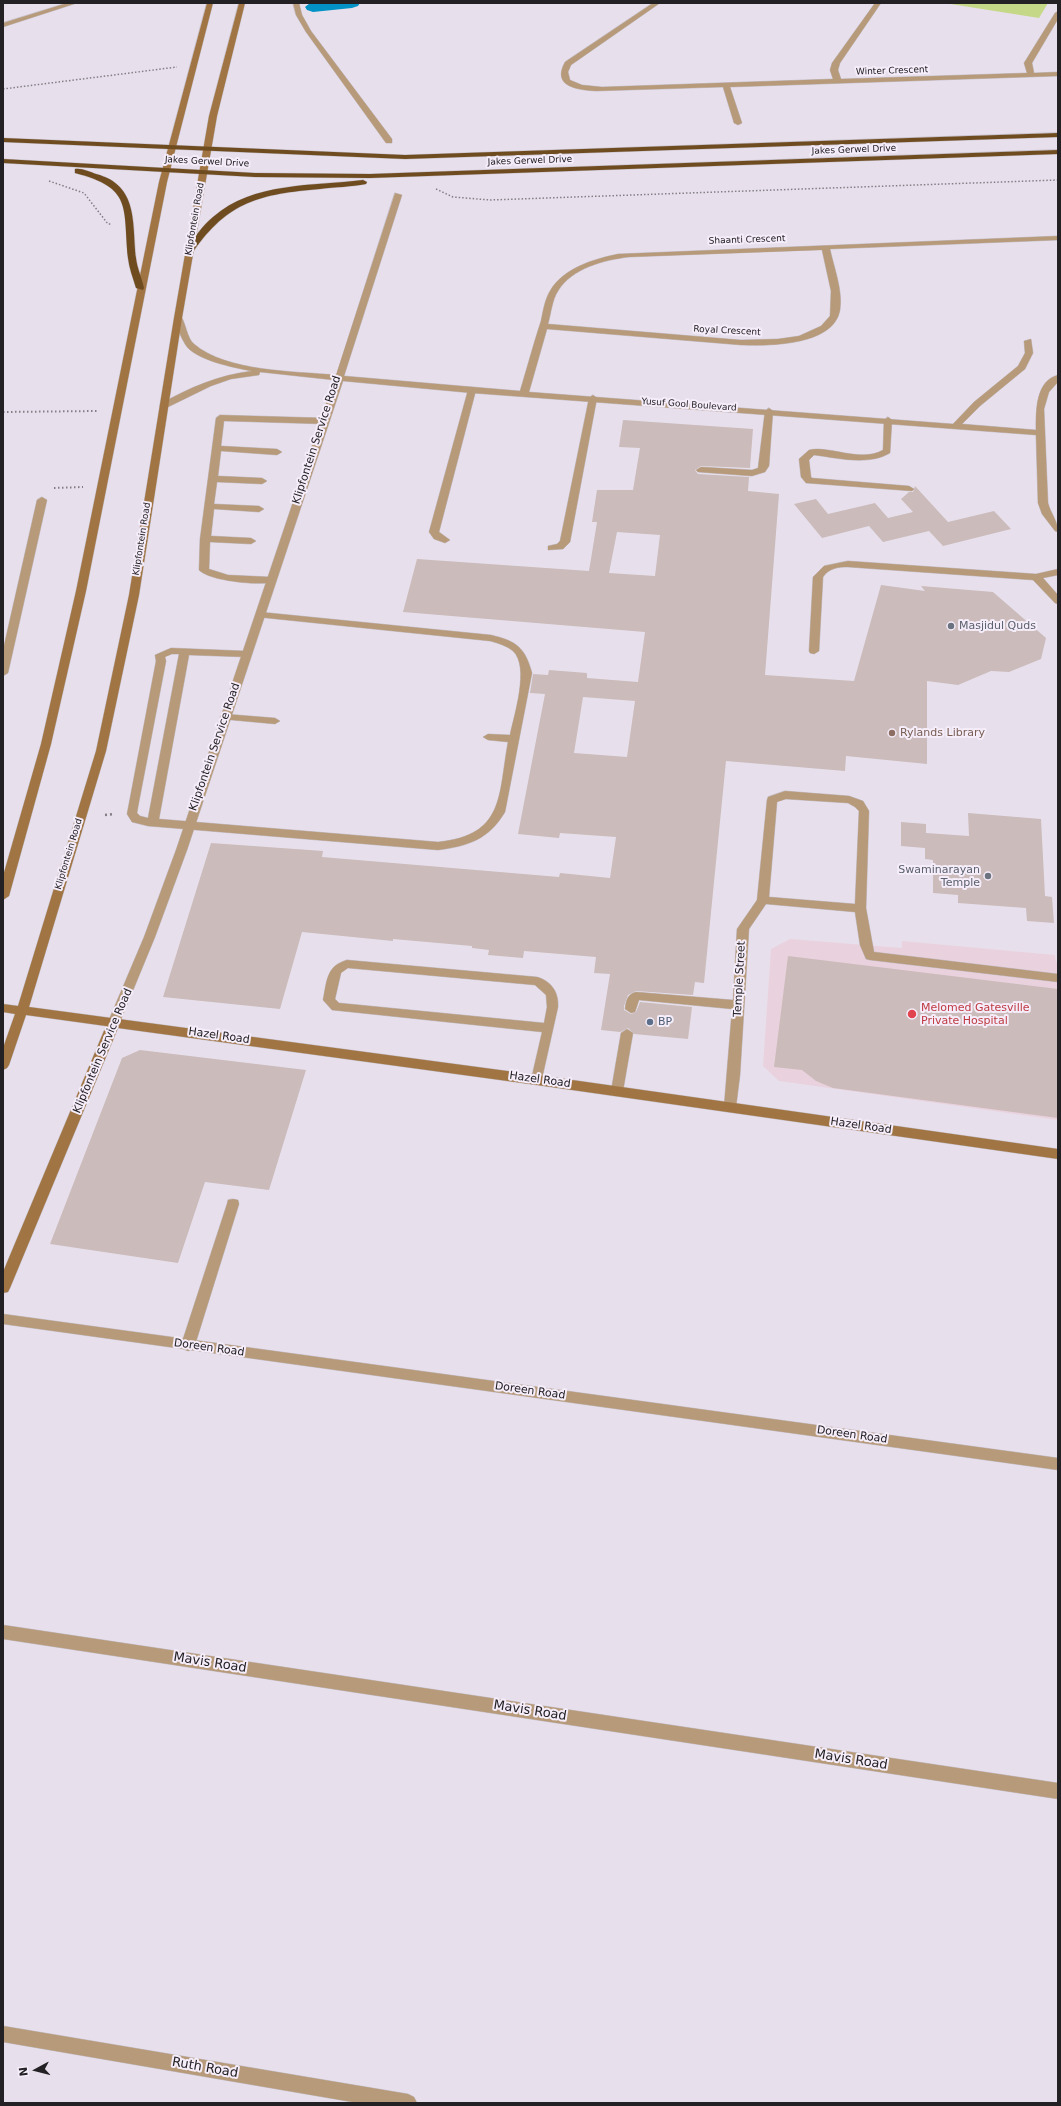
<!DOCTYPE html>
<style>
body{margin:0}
#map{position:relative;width:1061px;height:2106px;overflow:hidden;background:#e7e0ec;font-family:"DejaVu Sans",sans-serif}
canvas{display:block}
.frame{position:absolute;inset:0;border:4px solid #242125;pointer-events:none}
.north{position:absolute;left:16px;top:2050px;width:40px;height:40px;-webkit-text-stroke:3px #f5edf9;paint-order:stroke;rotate:263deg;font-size:11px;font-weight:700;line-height:16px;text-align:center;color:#242125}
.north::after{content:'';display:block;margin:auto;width:14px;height:18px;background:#242125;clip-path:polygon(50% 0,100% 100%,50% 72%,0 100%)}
</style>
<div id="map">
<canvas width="1061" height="2106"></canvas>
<div class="frame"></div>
<div class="north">N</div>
</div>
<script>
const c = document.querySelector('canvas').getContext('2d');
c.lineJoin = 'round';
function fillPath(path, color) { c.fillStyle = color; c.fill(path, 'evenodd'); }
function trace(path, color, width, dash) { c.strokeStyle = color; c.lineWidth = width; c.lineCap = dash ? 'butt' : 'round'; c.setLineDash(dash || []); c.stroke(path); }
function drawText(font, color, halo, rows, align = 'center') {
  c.font = font + ' "DejaVu Sans",sans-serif'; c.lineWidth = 4; c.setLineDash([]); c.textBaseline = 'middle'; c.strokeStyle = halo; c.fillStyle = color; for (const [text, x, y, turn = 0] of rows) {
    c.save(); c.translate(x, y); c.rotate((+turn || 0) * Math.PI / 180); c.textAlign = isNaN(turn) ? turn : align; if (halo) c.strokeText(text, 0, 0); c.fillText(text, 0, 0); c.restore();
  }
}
const medical = new Path2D(`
 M790 939 902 948V941L1055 955 1056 962H1058V1120L779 1081 763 1066 771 949Z`);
const green = new Path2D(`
 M944 3H1048L1039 18Z`);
const canal = new Path2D(`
 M360 3 358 6 352 8 313 12 307 10 305 7 310 3Z`);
const building = new Path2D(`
 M623 420 753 429 750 468 701 466 695 470 698 474 749 477 748 491 779 494 765 675 854 681 881 585 925 591 921 586 993 592 1046 638 1041 659 1009 672 991 671 958 685 927 681V764L846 756 845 771 726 761 704 983 695 982 693 995 636 991 628 995 624 1006V1010L631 1014 636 1012 640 1002 692 1007 688 1039 634 1034 628 1028 620 1032 601 1030 610 974 594 973 596 957 524 951 523 958 488 955 489 950 472 948V946L393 939V941L302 932 280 1009 163 997 211 843 323 851 322 857 559 877 560 873 610 878 616 837 560 833 559 838 518 834 545 694 530 693 533 674 548 675 549 670 587 673V678L638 682 645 632 403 612 417 559 589 571 597 522H592L597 490H633L640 448 619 447ZM617 532 660 535 655 576 609 573ZM583 697 635 701 627 757 574 753Z
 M915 486 948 522 994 511 1011 529 943 546 929 531 883 542 869 526 822 538 794 504 816 499 828 514 875 503 888 518 913 512 901 499 909 492H913Z
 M968 813 1041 819 1045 896 1052 897 1054 923 1027 921 1026 908 958 903V895L933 893V860L925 859V848L901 846V822L926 824V833L969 836Z
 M788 956 1058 989V1118L833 1088 816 1081 802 1070 774 1067Z
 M140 1050 306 1070 269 1190 205 1182 178 1263 50 1244 122 1058Z`);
const pathFar2 = new Path2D(`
 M3 89 177 67
 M49 181 84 193 108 224H112
 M436 189 453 197 490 200 1058 180`);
const pathFar1 = new Path2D(`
 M3 412 98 411
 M54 488 83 487`);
const path = new Path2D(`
 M105 815 115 814`);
const lane = new Path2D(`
 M472 387 476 390 439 532 450 540 445 543 434 539 429 532 468 390Z
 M593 395 597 398 570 542 563 549 548 550V546L557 544 560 541 589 398Z
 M769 408 773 411 769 466 765 472 752 476 698 472 696 470 701 467 752 470 758 468 765 411Z
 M220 415 325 418 329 421 325 424 224 421 221 446 277 449 282 452 277 455 221 451 218 476 262 478 267 481 262 484 217 482 214 504 259 506 264 509 259 512 214 509 211 536 251 538 256 541 251 544 210 542 209 569 228 575 271 577 274 578V582C260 586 209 581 199 570L200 539 216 418Z
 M888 417 892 420 890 453C868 466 838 458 814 455L809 460 811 477 812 478 909 486 914 489 912 491 806 483 801 477 799 459 809 450C829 445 860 463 883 450L884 420Z
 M42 497 47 500 8 673 3 676V650L37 500Z
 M848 561 1036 574 1058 569V575L1043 578 1058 595V604L1055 603 1033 580 848 567C838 567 829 568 823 577L819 651 814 654 810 653 809 651 813 577 824 566Z
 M260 612 491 635C516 641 525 647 532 673L505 812C489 839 469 846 438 850L148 826 132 822 127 814 156 661 155 655 171 648 246 651 251 654 246 657 189 655 159 819 438 842C505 835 498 796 508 742L488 740 483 737 488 734 510 735C514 715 530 667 513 651 507 646 498 643 490 641L257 617V613ZM172 654H179L148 818 140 816 137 813 138 807 166 661 165 657Z
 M225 714 275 718 280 721 275 724 221 719 220 717 221 715Z
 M785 791 849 796 863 801 869 811 866 908 874 952 1058 974V982L870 960 866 959 860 945 855 912 766 904 749 929 740 1075 736 1107 734 1110H726L724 1107 732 1009 639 1000 635 1012 631 1013 625 1009C626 1001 627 994 636 992L733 1000 737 929 757 900 767 800 768 797ZM786 799 848 803 855 807 859 811 855 904 769 897 777 802Z
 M347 960 537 977C551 981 559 992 558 1007L541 1083H533L531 1080 542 1032 332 1010 323 1000C327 981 326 966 347 960ZM348 968 535 985 546 995 547 1007 544 1023 339 1003 335 999 341 973Z
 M627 1029 633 1033 623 1091 621 1094H613L611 1091 621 1033Z
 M233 1199 238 1200 239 1204 195 1345 193 1349 188 1351 183 1349 181 1345 227 1204 228 1200Z`);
const street = new Path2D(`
 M67 3H77L3 27V23Z
 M293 3H299L302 15 311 31 392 139V143H386L306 32 296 15Z
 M653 3H660L571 65 568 72 570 80 582 85 602 87 833 79 830 70 832 63 875 3H881L840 63 838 70 841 79 1027 73 1024 63 1055 13 1058 11V19L1032 63 1034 73 1058 72V76L730 87 742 123 738 125 734 123 723 87 596 91C578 90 551 87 565 62Z
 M395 193 402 195 344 376 520 391C527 368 534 342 541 321 543 311 545 299 550 291 563 268 594 259 618 254L1058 236V240L830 249C834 268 843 290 840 310 834 346 768 346 741 345L547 329 529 392 953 424 974 402 1018 366 1025 353 1024 341 1031 339 1033 353 1025 369 980 406 962 424 1036 430C1036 412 1035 381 1058 375V382L1049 392 1044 409 1048 503C1051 514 1058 521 1058 532L1055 531 1042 514 1038 503 1036 435 472 393 343 381 187 850 155 937 120 1022 118 1025H110L108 1022 144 937 176 850 334 380 260 372 259 375 231 379 211 386 166 408H160V404C189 388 218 375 252 371 235 368 194 360 185 344 180 336 177 326 174 318L181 316C186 324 187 338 194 344 227 372 294 371 336 375ZM822 250 831 291 830 316 821 326 799 336 778 339 741 340 548 324C551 314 552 300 558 291 572 268 604 260 629 257Z
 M3 1314 1058 1458V1470L3 1324Z
 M3 1625 1058 1783V1799L3 1639Z
 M3 2026 408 2094 414 2097 417 2103H358L3 2042Z`);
const secondary = new Path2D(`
 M207 3H213L167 182 86 591 51 744 9 896 3 900V876L41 744 76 591 159 182Z
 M239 3H245L217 116 182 318 139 595 106 751 29 1007 537 1075 1058 1149V1159L537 1085 118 1028 10 1288 8 1292 3 1293V1272L106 1026 26 1015 9 1065 7 1068 3 1070V1048L15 1014 3 1012V1004L18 1006 96 751 129 595 174 318 209 116Z`);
const highway = new Path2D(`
 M1058 133V137L405 159 3 142V138L405 155Z
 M1058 150V154L370 178 255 177 3 163V159L255 173 370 174Z
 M75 169C82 168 90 172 96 174 139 185 132 224 136 258 137 268 142 278 144 288L143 290 136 288C133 278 129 268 128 258 123 207 133 188 75 173Z
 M363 180 367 182 366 184C351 187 335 187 320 189 261 194 228 201 193 252L186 250C194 238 202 226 213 217 253 182 313 186 363 180Z`);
const markers = [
 [951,626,4,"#6b7280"],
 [892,733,4,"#8d6e63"],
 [988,876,4,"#6b7280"],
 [912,1014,5,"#e0444e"],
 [650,1022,4,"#5c6f8a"]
];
const farStreetnames = [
 ["Winter Crescent",892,71,-2],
 ["Jakes Gerwel Drive",854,150,-2],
 ["Jakes Gerwel Drive",530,161,-2],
 ["Jakes Gerwel Drive",207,162,3],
 ["Klipfontein Road",195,219,-80],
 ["Shaanti Crescent",747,240,-2],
 ["Royal Crescent",727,331,3],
 ["Yusuf Gool Boulevard",689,405,4],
 ["Klipfontein Road",142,539,-81],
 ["Klipfontein Road",69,854,-73]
];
const streetNames = [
 ["Klipfontein Service Road",317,440,-72],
 ["Klipfontein Service Road",215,747,-71],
 ["Temple Street",740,979,-87],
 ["Hazel Road",219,1036,8],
 ["Klipfontein Service Road",103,1051,-67],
 ["Hazel Road",540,1080,8],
 ["Hazel Road",861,1126,8],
 ["Doreen Road",209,1348,8],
 ["Doreen Road",530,1391,8],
 ["Doreen Road",852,1435,8]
];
const worshipNames = [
 ["Masjidul Quds",959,626],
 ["Swaminarayan",980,870,"right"],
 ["Temple",980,883,"right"]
];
const educationNames = [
 ["Rylands Library",900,733]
];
const healthNames = [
 ["Melomed Gatesville",921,1008],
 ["Private Hospital",921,1021]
];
const serviceNames = [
 ["BP",658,1022]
];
const nearStreetnames = [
 ["Mavis Road",210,1663,9],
 ["Mavis Road",530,1711,9],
 ["Mavis Road",851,1760,9],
 ["Ruth Road",205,2068,10]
];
fillPath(medical, '#e9d2de');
fillPath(green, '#c5d888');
fillPath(canal, '#0392c5');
fillPath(building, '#cbbbba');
trace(lane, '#c4bec8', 1);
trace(street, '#c4bec8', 1);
trace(secondary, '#c4bec8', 1);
trace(highway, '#c4bec8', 1);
trace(pathFar2, '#837e86', 1.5, [1.5, 2]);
trace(pathFar1, '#837e86', 2, [1.5, 2.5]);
trace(path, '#837e86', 2.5, [2, 3]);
fillPath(lane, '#b79a79');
fillPath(street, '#b79a79');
fillPath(secondary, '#a07543');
fillPath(highway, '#6f4b20');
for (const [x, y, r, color] of markers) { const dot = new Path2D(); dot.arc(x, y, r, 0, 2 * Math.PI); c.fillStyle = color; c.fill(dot); trace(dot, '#f5edf9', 1.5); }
drawText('9px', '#242125', '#f5edf9', farStreetnames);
drawText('11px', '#242125', '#f5edf9', streetNames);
drawText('11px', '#5b616d', '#f5edf9', worshipNames, 'left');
drawText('11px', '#785e54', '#f5edf9', educationNames, 'left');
drawText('11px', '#be3a42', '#f5edf9', healthNames, 'left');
drawText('11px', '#4e5e75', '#f5edf9', serviceNames, 'left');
drawText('13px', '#242125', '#f5edf9', nearStreetnames);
</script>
